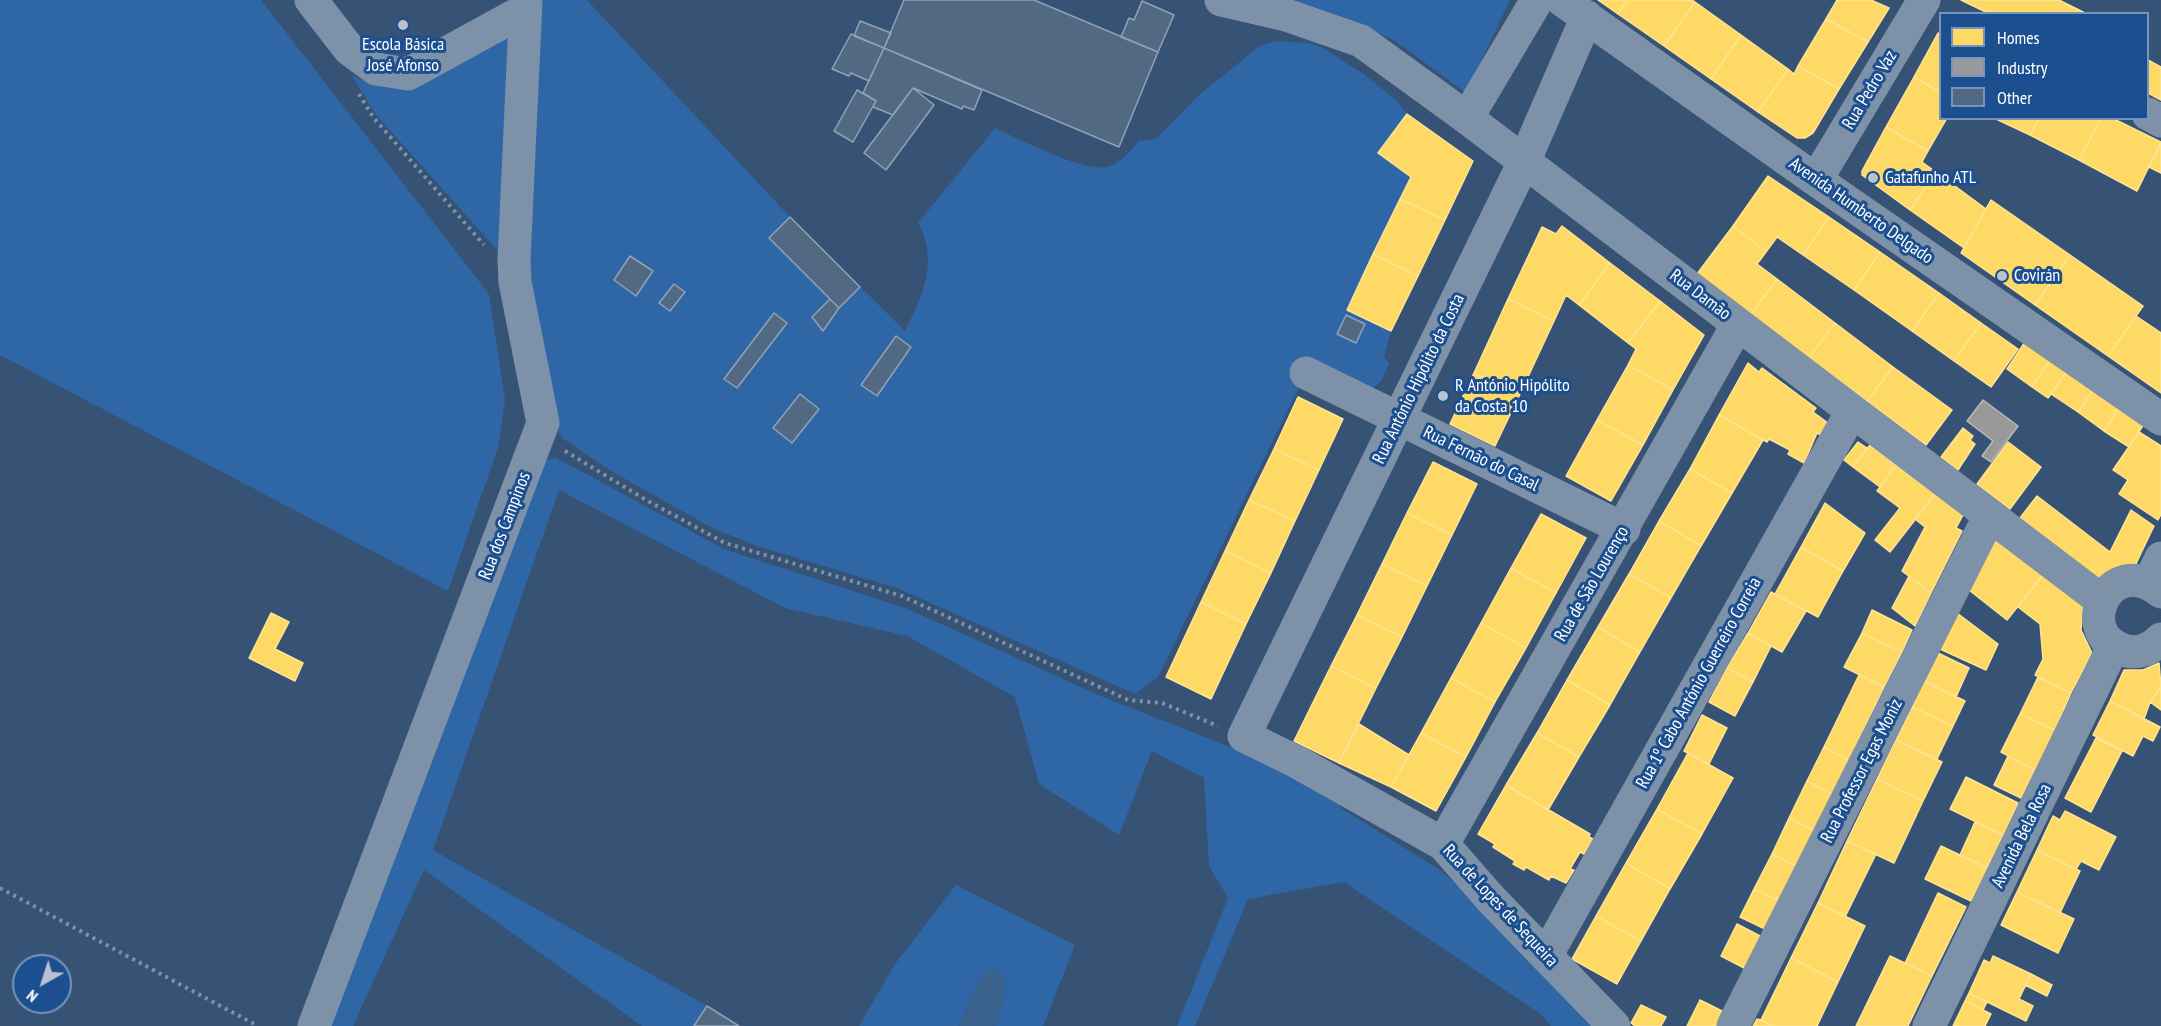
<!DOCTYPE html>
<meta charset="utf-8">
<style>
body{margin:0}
#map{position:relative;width:2161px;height:1026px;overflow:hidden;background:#365274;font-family:"PT Sans Narrow",sans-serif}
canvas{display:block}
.legend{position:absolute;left:1939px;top:12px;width:210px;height:108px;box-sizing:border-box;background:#1b4f8f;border:2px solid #7695bc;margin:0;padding:8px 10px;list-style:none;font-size:18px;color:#fff}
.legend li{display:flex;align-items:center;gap:12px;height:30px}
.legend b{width:30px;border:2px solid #7695bc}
.north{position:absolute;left:12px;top:954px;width:60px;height:60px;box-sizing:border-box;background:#1b4f8f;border:2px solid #7695bc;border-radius:50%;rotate:219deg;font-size:16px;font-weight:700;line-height:24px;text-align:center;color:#fff}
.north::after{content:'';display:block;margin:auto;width:21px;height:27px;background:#b9c2ce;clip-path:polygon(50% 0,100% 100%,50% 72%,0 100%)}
</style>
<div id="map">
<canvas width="2161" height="1026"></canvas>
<ul class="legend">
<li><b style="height:16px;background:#ffd966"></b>Homes</li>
<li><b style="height:16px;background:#999"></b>Industry</li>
<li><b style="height:16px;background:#526984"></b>Other</li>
</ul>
<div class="north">N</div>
</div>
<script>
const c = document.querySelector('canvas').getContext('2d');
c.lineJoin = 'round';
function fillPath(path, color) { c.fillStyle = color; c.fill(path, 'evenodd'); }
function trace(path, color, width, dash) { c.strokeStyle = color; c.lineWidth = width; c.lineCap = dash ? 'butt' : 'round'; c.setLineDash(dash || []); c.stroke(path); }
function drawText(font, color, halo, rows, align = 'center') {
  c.font = font + ' "PT Sans Narrow",sans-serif'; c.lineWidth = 6; c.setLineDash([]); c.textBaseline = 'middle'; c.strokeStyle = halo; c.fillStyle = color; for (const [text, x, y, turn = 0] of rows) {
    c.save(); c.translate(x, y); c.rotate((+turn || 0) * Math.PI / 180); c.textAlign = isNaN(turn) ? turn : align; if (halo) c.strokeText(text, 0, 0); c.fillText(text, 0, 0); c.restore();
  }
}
const green = new Path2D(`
 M0 0H261L489 294 505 400 498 448 448 591 0 355Z
 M540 0H587L790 217 905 331C923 294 939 262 918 223L995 128C1019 139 1083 172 1107 167 1120 164 1131 150 1139 141L1156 139 1199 95 1261 45 1277 41 1308 43 1323 48 1365 75 1396 100 1407 114 1378 153 1411 177 1347 310 1391 331 1384 356 1389 364 1381 381 1367 393 1299 387 1158 677 1135 694 897 588 763 548 714 529 611 471 562 438 555 424 527 260Z
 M1245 0H1510L1466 93 1395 41 1370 29Z
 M513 30 499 252 376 115 351 75 369 83Z
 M555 457 724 549 908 609 1103 697 1240 751 1333 797 1342 809 1440 870 1462 889 1593 1026H1551L1542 1015 1344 882 1248 899 1195 1026H1177L1228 898 1209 866 1204 778 1152 751 1119 835 1039 784 1015 697 907 636 785 608 559 490 433 850 707 1006 694 1026H642L424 870 353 1026H326L545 461Z
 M956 885 1075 945 1043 1026H995L1005 994V978L971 998 959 1026H859L895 964Z`);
const water = new Path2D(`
 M988 971H998L1005 978V994L995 1026H959L979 980Z`);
const homes = new Path2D(`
 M1598 0H1627L1618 14Z
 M1627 0H1692L1695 2 1664 46 1618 14Z
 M1837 0H1871L1889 8 1868 42 1826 19Z
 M1961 0H2059L2087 14H1990Z
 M1695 2 1741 35 1711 79 1664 46Z
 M1826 19 1868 42 1839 89 1798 66Z
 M1938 33 1940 34V92L1914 77Z
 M1741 35 1788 69 1758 112 1711 79Z
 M2148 60 2161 67V100L2148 93Z
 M1798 66 1839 89 1813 133 1805 138H1797L1758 112 1788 69 1794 74Z
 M1914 77 1940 92V118H1947L1928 151 1886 127Z
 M1407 114 1473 161 1445 220 1400 199 1411 177 1378 153Z
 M1994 118H2040L2030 135Z
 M2040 118H2101L2079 160 2030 135Z
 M2101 118H2112L2161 142 2137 191 2079 160Z
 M1886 127 1928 151 1922 162 1936 172 1910 210 1862 175V171Z
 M2161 144V173L2149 167Z
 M1936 172 1986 209 1964 248 1910 210Z
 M1768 176 1829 217 1803 255 1777 237 1766 252 1733 226Z
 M1400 199 1445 220 1418 276 1373 254Z
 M1991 200 2070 255 2035 305 1961 253Z
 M1829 217 1880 252 1854 290 1803 255Z
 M1562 226 1610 263 1579 305 1566 295 1554 321 1508 299 1542 227 1556 234Z
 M1733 226 1766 252 1757 264 1777 279 1751 314 1697 274Z
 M1880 252 1939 293 1912 331 1854 290Z
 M1373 254 1418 276 1391 331 1347 310Z
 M2070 255 2143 306 2108 356 2035 305Z
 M1610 263 1660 301 1628 343 1579 305Z
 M1777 279 1835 323 1809 358 1751 314Z
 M1939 293 1981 323 1954 361 1912 331Z
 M1508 299 1554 321 1520 394 1474 373Z
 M1660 301 1704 335 1673 390 1628 365 1636 349 1628 343Z
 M2136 316 2161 333V393L2108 356Z
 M1835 323 1893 367 1867 401 1809 358Z
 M1981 323 2018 349 1991 387 1954 361Z
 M2025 342 2050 360 2032 387 2007 369Z
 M2050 360 2067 371 2048 398 2032 387Z
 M1748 363 1759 372 1762 368 1816 408 1813 412 1828 423 1821 435 1817 433 1804 463 1788 454 1790 450 1769 439 1767 442 1719 415Z
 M1628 365 1673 390 1643 445 1597 420Z
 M1893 367 1952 410 1926 445 1867 401Z
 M2067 371 2094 389 2078 412 2051 394Z
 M1474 373 1520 394 1495 446 1450 424Z
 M2094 389 2120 407 2104 431 2078 412Z
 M1298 397 1343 419 1319 470 1274 449Z
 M2120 407 2144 424 2129 447 2104 431Z
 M1719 415 1763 440 1732 493 1690 469Z
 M1597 420 1643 445 1611 501 1566 476Z
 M1963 428 1973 436 1970 440 1975 444 1958 470 1941 457Z
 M2139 432 2161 446V514L2158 520 2119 494 2128 480 2113 470Z
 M1858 442 1867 448 1853 467 1844 460Z
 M2008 442 2041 467 2010 509 1977 484Z
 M1870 445 1896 465 1880 487 1853 467Z
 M1274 449 1319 470 1295 521 1249 500Z
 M1433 462 1477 484 1452 535 1407 513Z
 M1896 465 1935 494 1890 552 1875 540 1900 508 1877 491Z
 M1690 469 1732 493 1701 546 1659 521Z
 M1935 494 1963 515 1956 528 1962 531 1931 593 1902 571 1925 527 1915 519Z
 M2037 496 2110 552 2131 510 2154 526 2133 570 2101 580 2020 518Z
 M1249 500 1295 521 1271 573 1225 551Z
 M1825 503 1865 533 1843 571 1801 547Z
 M1407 513 1452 535 1427 586 1382 564Z
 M1541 514 1586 538 1556 593 1511 568Z
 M1659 521 1701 546 1671 598 1629 574Z
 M1995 538 2043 575 2007 620 1969 590Z
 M1801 547 1843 571 1818 617 1775 594Z
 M1225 551 1271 573 1246 624 1201 602Z
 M1382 564 1427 586 1402 637 1357 615Z
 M1511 568 1556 593 1526 648 1481 623Z
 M1629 574 1671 598 1640 652 1598 627Z
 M2043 575 2083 605 2081 630 2092 653 2071 693 2035 675 2043 659 2040 624 2018 607Z
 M1909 576 1931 593 1915 626 1892 608Z
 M1771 592 1806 611 1782 652 1748 633Z
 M1201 602 1246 624 1211 699 1166 677Z
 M1872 610 1912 630 1902 652 1862 633Z
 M271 613 289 622 275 649 303 663 295 681 249 658Z
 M1957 613 1998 644 1986 670 1940 649Z
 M1357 615 1402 637 1376 688 1331 666Z
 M1481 623 1526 648 1495 702 1451 678Z
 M1598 627 1640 652 1610 705 1567 680Z
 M1748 633 1771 646 1753 682 1727 668Z
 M1862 633 1902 652 1884 687 1844 667Z
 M1938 653 1969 668 1956 697 1924 681Z
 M2159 663 2161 687 2150 702 2144 719 2110 701 2124 670H2143Z
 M1331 666 1376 688 1339 763 1294 741Z
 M1727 668 1753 682 1735 716 1709 702Z
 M1859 675 1884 687 1849 760 1824 747Z
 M2038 677 2071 693 2055 730 2020 714Z
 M1451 678 1495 702 1466 757 1421 733Z
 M1567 680 1610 705 1579 757 1537 733Z
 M1924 681 1965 701 1953 726 1912 707Z
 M2161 687V710L2150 702Z
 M2110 701 2160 727 2153 741 2143 736 2133 756 2093 735Z
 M1912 707 1953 726 1937 759 1896 740Z
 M2020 714 2055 730 2035 770 2001 752Z
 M1702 715 1727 728 1709 764 1684 751Z
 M1359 724 1409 755 1391 787 1339 763Z
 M1421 733 1466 757 1436 811 1391 787Z
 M1537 733 1579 757 1548 810 1506 785Z
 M2096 738 2122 751 2091 812 2065 798Z
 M1896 740 1942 762 1923 801 1877 779Z
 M1824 747 1849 760 1832 794 1807 781Z
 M1688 753 1733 778 1702 834 1657 809Z
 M2008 756 2035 770 2021 798 1994 785Z
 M1966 777 2018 803 2003 835 1950 809Z
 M1877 779 1923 801 1894 863 1847 841Z
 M1807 781 1832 794 1814 830 1789 818Z
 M1506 785 1590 834 1589 837 1593 839 1584 854 1580 852 1570 869 1574 870 1566 883 1551 876 1549 880 1526 867 1524 870 1513 864 1515 861 1493 847 1495 844 1478 834Z
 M1657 809 1702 834 1670 889 1626 863Z
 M2065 811 2116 837 2099 870 2081 861 2076 869 2037 850 2053 816 2060 820Z
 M1789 818 1814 830 1796 866 1772 854Z
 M1975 822 2003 835 1987 868 1960 855Z
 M1847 841 1876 854 1845 917 1818 903Z
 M1941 846 1987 868 1971 901 1925 879Z
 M2037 850 2080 871 2060 913 2017 892Z
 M1772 854 1796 866 1779 901 1754 889Z
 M1626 863 1670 889 1641 941 1596 916Z
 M1754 889 1779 901 1765 929 1740 917Z
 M2017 892 2074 919 2058 953 2001 925Z
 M1938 893 1966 907 1932 976 1905 963Z
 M1818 903 1865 926 1838 982 1791 958Z
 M1596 916 1641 941 1617 984 1572 959Z
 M1737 924 1762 937 1746 969 1721 956Z
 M1890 956 1932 976 1908 1026H1856Z
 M1993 956 2031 974 2019 999 2033 1006 2026 1021 1969 993 1984 960 1990 963Z
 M1791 958 1838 982 1817 1026H1772L1761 1020Z
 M2031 974 2052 985 2047 996 2025 985Z
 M1969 993 1987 1002 1983 1010 1965 1001Z
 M1700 1000 1724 1012 1717 1026H1687Z
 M1965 1001 1991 1014 1985 1026H1953Z
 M1641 1005 1666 1017 1661 1026H1635L1631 1023Z
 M1757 1019 1761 1020 1772 1026H1753Z`);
const industry = new Path2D(`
 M1983 400 2018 426 1991 462 1982 456 1993 441 1967 421Z`);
const building = new Path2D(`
 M904 0H1034L1158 52 1119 147 884 48Z
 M1142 1 1174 15 1158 52 1121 37 1129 18 1134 20Z
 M860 21 891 33 884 48 854 36Z
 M851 34 884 48 869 81 851 73 849 76 832 69Z
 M884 48 982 90 974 110 963 106 962 109 913 88 893 115 873 107 876 101 863 93Z
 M913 88 934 105 886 170 864 153Z
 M857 90 876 101 853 142 834 131Z
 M790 217 860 287 839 308 769 238Z
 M630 256 653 271 636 296 614 280Z
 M674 284 685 292 670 311 659 303Z
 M830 299 839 308 823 331 812 317Z
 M774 313 787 323 737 388 724 379Z
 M1346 315 1365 324 1356 343 1337 334Z
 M896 336 911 347 877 396 861 385Z
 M800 394 819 409 792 443 773 428Z
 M707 1006 739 1026H694Z`);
const path = new Path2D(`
 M359 94 373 117 484 245
 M565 451 646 500 725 543 902 596 1128 700 1162 703 1218 726
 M0 888 258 1026`);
const minor = new Path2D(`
 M311 0 349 49 376 69 408 74 525 10
 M1221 0 1286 15 1361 41 1467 118 2101 600
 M1562 0 1816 180 2161 419
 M1587 17 1524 162 1244 736 1297 762 1443 844 1490 898 1614 1026
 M2148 114 2161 121
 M1467 118 1537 0
 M1816 180 1924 0
 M1306 373 1624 529
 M2149 583 2161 558
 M2161 592C2108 549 2070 637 2127 651 2141 654 2152 648 2161 639
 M1443 844 1738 324
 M1546 956 1852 411
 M314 1026 543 423 515 282 514 260 526 0
 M1733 1026 1990 515
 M1929 1026 2114 645`);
const markers = [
 [403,25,6,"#b9c2ce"],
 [1873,178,6,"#b9c2ce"],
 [2002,276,6,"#b9c2ce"],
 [1443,396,6,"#b9c2ce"]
];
const poiNames = [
 ["Escola Básica",403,45,"center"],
 ["José Afonso",403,66,"center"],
 ["Gatafunho ATL",1885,178],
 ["Covirán",2014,276],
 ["R António Hipólito",1455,386],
 ["da Costa 10",1455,407]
];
const streetNames = [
 ["Rua Pedro Vaz",1870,90,-59],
 ["Avenida Humberto Delgado",1861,211,35],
 ["Rua Damão",1700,295,37],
 ["Rua António Hipólito da Costa",1419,379,-64],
 ["Rua Fernão do Casal",1481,459,26],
 ["Rua dos Campinos",505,526,-69],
 ["Rua de São Lourenço",1592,584,-60],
 ["Rua 1º Cabo António Guerreiro Correia",1699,683,-61],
 ["Rua Professor Egas Moniz",1862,771,-63],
 ["Avenida Bela Rosa",2022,836,-64],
 ["Rua de Lopes de Sequeira",1500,906,47]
];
fillPath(green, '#2f66a5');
fillPath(water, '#3b618d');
fillPath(homes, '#ffd966');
trace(homes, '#ffe494', 1.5);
fillPath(industry, '#999');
trace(industry, '#b8b8b8', 1.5);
fillPath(building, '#526984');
trace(building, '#92a2b6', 1.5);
trace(path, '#7d92a8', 4, [3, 4.5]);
trace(minor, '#7d92a8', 33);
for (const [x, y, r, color] of markers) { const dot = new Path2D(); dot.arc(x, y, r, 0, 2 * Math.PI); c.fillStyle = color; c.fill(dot); trace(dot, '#1b4f8f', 2); }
drawText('18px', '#fff', '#1b4f8f', poiNames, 'left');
drawText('18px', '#fff', '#1b4f8f', streetNames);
</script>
